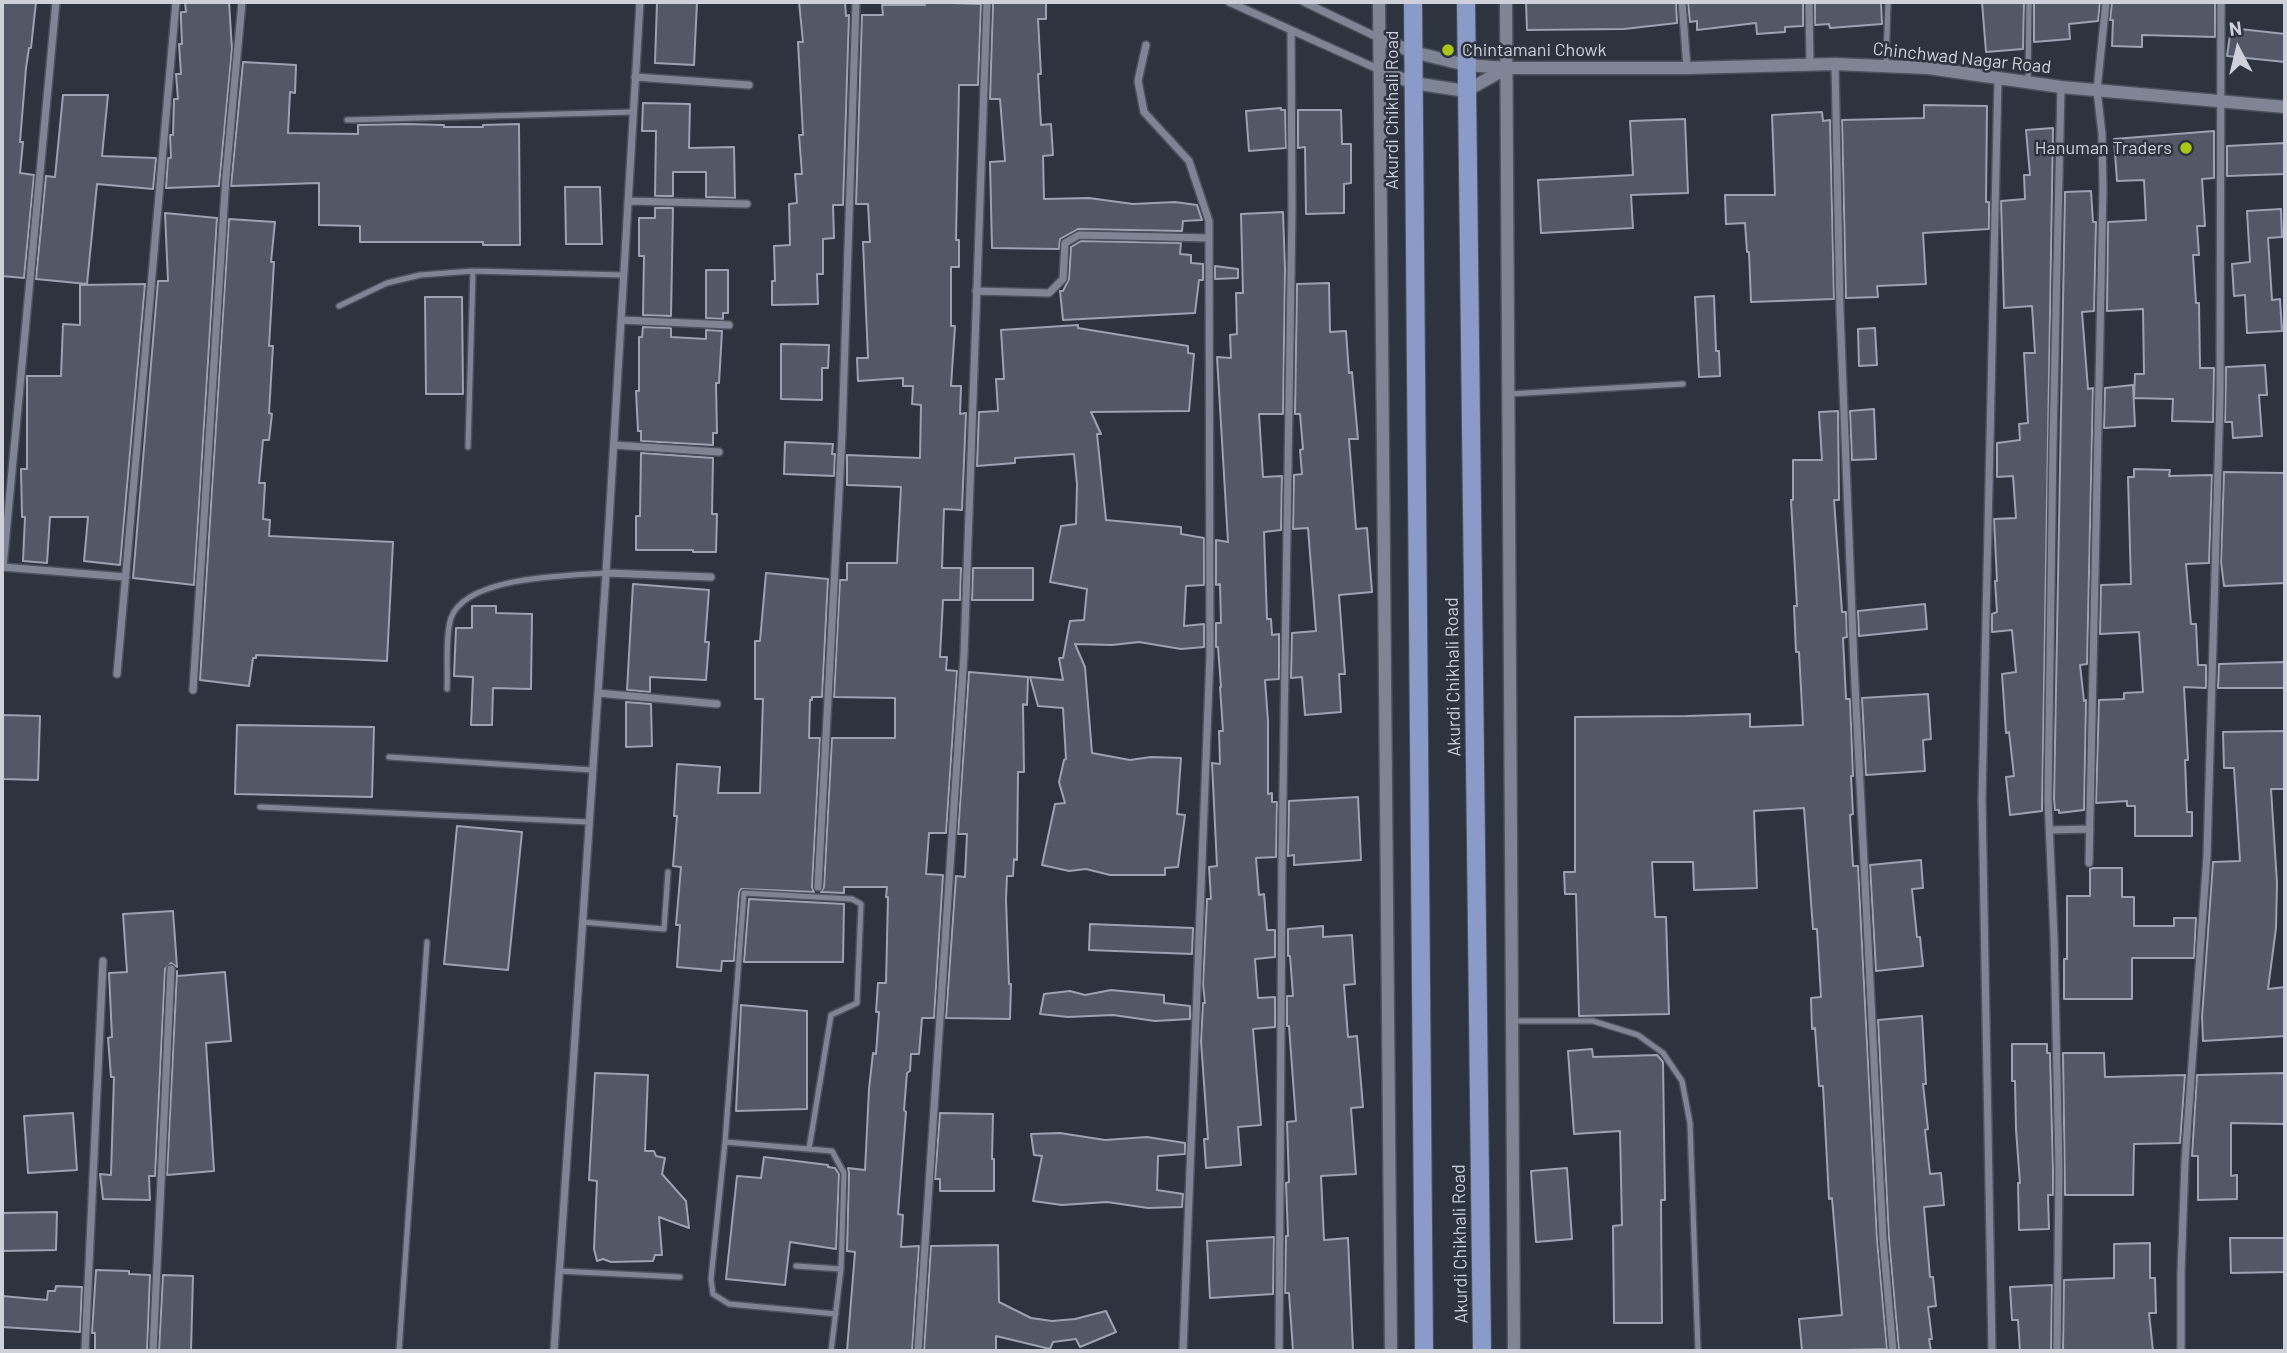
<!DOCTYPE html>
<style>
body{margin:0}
#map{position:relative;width:2287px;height:1353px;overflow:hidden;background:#2e3340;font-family:Barlow,sans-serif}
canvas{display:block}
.frame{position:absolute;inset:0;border:4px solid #ced1da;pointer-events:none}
.north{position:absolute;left:2203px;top:14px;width:70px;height:70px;-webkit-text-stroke:5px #2e3340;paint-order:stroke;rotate:353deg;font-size:19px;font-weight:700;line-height:28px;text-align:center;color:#ced1da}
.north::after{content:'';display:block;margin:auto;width:24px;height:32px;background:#ced1da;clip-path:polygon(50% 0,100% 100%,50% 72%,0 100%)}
</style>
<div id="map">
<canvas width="2287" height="1353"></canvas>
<div class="frame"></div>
<div class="north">N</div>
</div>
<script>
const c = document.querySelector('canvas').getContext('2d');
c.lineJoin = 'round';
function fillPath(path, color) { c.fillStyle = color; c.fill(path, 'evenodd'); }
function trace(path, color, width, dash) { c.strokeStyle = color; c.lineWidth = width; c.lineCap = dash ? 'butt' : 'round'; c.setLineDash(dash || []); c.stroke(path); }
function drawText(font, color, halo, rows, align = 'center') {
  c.font = font + ' Barlow,sans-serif'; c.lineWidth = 5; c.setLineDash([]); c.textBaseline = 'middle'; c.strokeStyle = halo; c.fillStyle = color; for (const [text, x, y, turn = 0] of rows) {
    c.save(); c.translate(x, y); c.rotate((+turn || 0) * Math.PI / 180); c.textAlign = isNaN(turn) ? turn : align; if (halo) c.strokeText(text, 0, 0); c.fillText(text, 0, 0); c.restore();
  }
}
const building = new Path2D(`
 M2 2H36L31 48H29L26 68 20 142H23L20 173 34 175 24 278 2 276Z
 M185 2H229L232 49 219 186 166 188 168 158H171L170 135H173L174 99H178L176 74H181L179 44H182L181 20V12H186Z
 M657 2H697L694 65 655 63Z
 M799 2H845L846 16 849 15 843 205H833L834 238 823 239V274H817L818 304 772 305V281H775L774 246 790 245 789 204 797 203 795 174H802L799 135H803L798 42H803Z
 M925 2 981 4 978 85H959L956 240H959V267H951V326H955L951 386H961L960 414 966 413 962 510 944 509 942 568H961L960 600H943L940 657H947L946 670 957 671 946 833H929L926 874 943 875 934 1018H922L919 1054H911L910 1071 907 1073 904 1110 906 1112 898 1214 903 1215 901 1247 919 1246 912 1351H847L855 1252 847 1251 849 1173 848 1168 865 1170 869 1089 873 1053 876 1054 879 1012H876L878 983H886L888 897H886L887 887H844V893L821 892 824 887 832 738H895V698L834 697 840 580H847V563H897L901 487 847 485V455L920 458 921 405 912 404 913 386H903V378L858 381 857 358H868L863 242H870L868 204H856L862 15H883L882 5H925Z
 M995 2H1046V19H1038L1041 74H1038L1041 125 1051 124 1053 155 1043 156 1044 199 1089 198 1133 204 1175 202 1197 205 1202 220 1183 221 1182 231 1078 229 1060 239 1059 249 992 248 990 162 1005 161 1000 99H990L993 4Z
 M1526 2H1676L1677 23 1624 29 1527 30Z
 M1688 2H1803V26L1785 27V32L1757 34 1756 23 1697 30V21L1690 22Z
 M1815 2H1881L1882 24 1830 28 1829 24 1815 25Z
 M1982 2H2024L2023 49 1986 52Z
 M2034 2H2100L2098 21 2069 24 2070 39 2034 42Z
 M2112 2H2215V37L2142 35V47L2112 46 2113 20H2110Z
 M2231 28 2285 34V62L2227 56Z
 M243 62 296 65 295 93 290 92 288 133 358 134V125L408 124 444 125V127H483V125L519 124 520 245H483V242H360V226L319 225V183L231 186Z
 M63 95H108L102 156 156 158 153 189 97 184 87 284 36 279 46 176 55 177Z
 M643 103 690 104 689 148 734 147 735 198 706 197V172H673V196H655L656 131H642Z
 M1924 105 1987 106 1986 202H1989V229L1923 233 1926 284 1877 286 1878 297 1846 298 1842 120 1924 118Z
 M1281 108V110H1285L1286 148 1249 151 1246 111Z
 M1298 110H1341L1342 144H1351V183L1344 184V213L1306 214 1305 147 1298 148Z
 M1822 112 1823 121 1830 120 1834 299 1751 302 1749 252H1747L1745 223 1726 224 1725 195H1775L1772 115Z
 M1685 119 1688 193 1631 195 1633 228 1541 233 1538 180 1633 175 1630 121Z
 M2053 128 2042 811 2010 815 2006 777 2014 776 2009 732 2006 733 2002 674 2016 672 2012 630 1992 632V614L1997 612 1995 581H1997L1994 519 2016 518 2013 476 1997 477V443L2020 440 2019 424 2028 423 2024 353H2035L2032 306 2004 308 2001 201 2025 199 2024 175H2030L2026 130Z
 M2214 131V178L2202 179 2205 226H2197L2199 255H2193L2196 303H2199L2200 368H2214L2213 422 2172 421 2173 399 2134 398 2135 374H2144L2143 309 2107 311 2108 222 2146 220 2144 180 2117 181 2114 139Z
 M2285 143V174L2227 176V146Z
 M565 187H600L602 244H566Z
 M2091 191 2093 222H2096L2094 311 2082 312 2088 389 2093 388 2087 664 2080 665 2084 701 2086 700 2084 810 2059 813V810H2055L2054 799 2065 192Z
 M655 208H673L671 316 643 315 644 256H639V218H655Z
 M2281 209 2282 237 2268 238 2272 300 2280 299 2282 331 2247 333 2245 295 2234 296 2232 264 2250 262 2247 211Z
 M1283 212 1285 269 1283 414H1259L1263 477 1282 476 1281 530 1264 532 1267 619H1271L1272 635 1279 634V679L1265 680 1268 721V794L1272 793V802H1277L1276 857 1256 858 1259 895 1264 894 1267 930H1275V957L1255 959 1258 998 1275 997V1027L1253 1029 1261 1125 1238 1127 1241 1165 1206 1168 1204 1139H1208L1201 1041 1203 1003H1205L1203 984 1207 899H1211L1209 867 1217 866 1212 763 1220 764 1219 731H1223L1220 687H1221L1218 647H1216V623H1221L1220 584 1216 585V540L1228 542 1217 357 1231 358 1230 335 1237 334 1236 293H1243L1241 214Z
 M165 213 217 218 194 585 133 578 158 281H168Z
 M229 219 275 222 271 262H274L269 346H273L269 413 272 414 269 440H263L259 483H265L263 519 270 520 269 536 393 542 387 661 256 655V658H253L249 686 200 680Z
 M1081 241 1181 243 1180 254 1191 255V263L1203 264V280H1199L1195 313 1063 320 1060 291H1063L1069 279 1071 247Z
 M1215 266 1238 269V278L1215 279Z
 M706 270H728V313H723V319L706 318Z
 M1329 283 1330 332 1346 331 1349 373 1352 372 1358 439H1349L1356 529 1367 528 1372 592 1339 595 1345 674H1339L1341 712 1305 715 1302 677 1291 678 1292 633 1316 631 1308 528 1293 529 1294 475 1302 474 1300 450 1303 449 1300 414H1295L1297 284Z
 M145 284 120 565 84 561 88 517H50L47 563 23 561 25 517H22L21 469H27V376H61L63 324 80 325V285Z
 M1714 296 1716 351H1719L1720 376 1699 377 1695 297Z
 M425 297H462L463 394H426Z
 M1078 325V328L1188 346V353L1194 354 1189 411 1091 412 1101 434H1097L1106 520 1181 527V534L1204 538V585L1186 586 1184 626 1204 624V647L1181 649 1139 642 1112 645 1075 644 1085 667 1092 753 1130 760 1151 757 1181 758 1177 814 1185 815 1178 867 1165 868V875H1110L1086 869 1069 871 1042 865 1055 804 1065 803 1059 782 1064 760 1066 759 1063 708 1038 706 1030 677 1063 680 1059 658H1063L1070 621 1084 620 1087 589 1050 582 1061 526 1076 524 1077 484 1074 454 1015 458V463L977 466 979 412 998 411 996 379H1004L1001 330Z
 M643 327 671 328V337L706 339V330L722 331 719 383H716L717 433H713V445L641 441V431H638L636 391H639V337H642Z
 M1875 328 1877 365 1859 366 1858 329Z
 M781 344 829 345 828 368H822V400L781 399Z
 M2265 365 2267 395H2259L2262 436 2233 438 2232 422H2225L2226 367Z
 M2133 385 2135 426 2104 428 2105 388Z
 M1874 409 1876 459 1852 460 1850 411Z
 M1838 411 1839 500H1834L1842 612H1846L1847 637 1843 638 1846 699H1850L1853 776H1851L1853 814 1850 815 1853 866H1858L1877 1239 1887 1349 1802 1351 1799 1319 1842 1315 1832 1198 1829 1199 1823 1086H1819L1815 1028 1812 1029 1811 998 1821 997 1817 929H1813L1804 808 1754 811 1757 888 1694 890 1693 862H1652L1655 917H1666L1669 1014 1579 1016 1576 894H1565L1564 872H1575V717L1687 716 1750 714V727L1803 725 1799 652H1796L1794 606H1797L1791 500H1793V460H1822L1819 412Z
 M785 442 833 444 832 454H835L834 476 784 474Z
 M641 453 713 458 712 514H717L716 552H693V550H636V516H640Z
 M2134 469 2170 470 2169 476 2212 475 2209 563 2186 564 2191 624H2196L2198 665H2206V688L2184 687 2188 760H2185L2187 812H2192V836H2135V806H2127V801L2096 803 2099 700 2124 699V693L2143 692 2139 632 2100 634 2101 585 2131 584 2128 477H2134Z
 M2224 472 2285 473V583L2224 586 2221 562Z
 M973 568H1033V600H972Z
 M766 573 828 579 822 697H812V700H810L809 738H820L812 887 814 892 741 889 739 893 734 961H722L721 971 677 967 680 925H676L681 867 673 866 677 816H674L677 764 720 767 718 793H760L763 699H755V641H760Z
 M633 584 709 590 705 642H709L706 680 650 677V692L627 690Z
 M1925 604 1927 629 1859 636 1858 611Z
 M472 606H496V613L532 614 531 689 493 688 492 725H471L473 677 454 676 456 628H472Z
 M2285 662V688H2218L2219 664Z
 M969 672 1028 677 1027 705 1023 704 1024 772H1018L1017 860 1014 859 1013 876H1007L1006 899 1009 984H1011L1010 1019 946 1018 956 876 965 877 967 834H958Z
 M1928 694 1931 739 1923 740 1925 771 1866 775 1862 698Z
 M626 702 651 704 652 746 626 747Z
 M2 715 40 716 38 780 2 779Z
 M237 725 374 727 372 797 235 794Z
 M2285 731V789H2271L2277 883 2276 928 2268 989 2285 987V1036L2203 1041 2202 1017 2213 862 2240 861 2234 768H2224L2223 732Z
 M1358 797 1361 860 1294 865V855L1288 856 1289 801Z
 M457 826 522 832 508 970 444 964Z
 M1921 860 1923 888 1912 889 1917 937H1920L1923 966 1876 971 1870 865Z
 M2093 868H2122V897H2134V926H2174V918H2196L2194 958H2132V999H2064V959H2067V896H2090V869Z
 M749 899 844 904 843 962H744Z
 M173 911 177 967 171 963 165 969 155 1176H149L150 1200 103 1199 100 1174 111 1175 114 1077H111L108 1038 112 1037 109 973 127 972 123 914Z
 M1090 924 1193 928 1192 954 1089 950Z
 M1323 926V937L1352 935 1355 984 1344 985 1348 1037 1357 1036 1363 1107 1351 1108 1356 1174 1321 1176 1324 1240 1348 1238 1353 1351H1293L1289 1293H1285L1286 1236H1288L1286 1183 1289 1182 1287 1122 1296 1121 1289 1026H1287V996H1293L1290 956H1288V929Z
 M177 971V976L225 972 231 1041 206 1043 214 1171 167 1175Z
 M1111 990 1164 995V1003L1190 1006V1019L1155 1021 1113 1015 1068 1017 1040 1014 1044 994 1070 991 1085 995Z
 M741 1005 807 1011V1109L736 1111Z
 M1922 1016 1926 1084H1923L1928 1129 1925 1130 1930 1174 1941 1173 1944 1205 1924 1207 1930 1277H1933L1936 1306 1928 1307 1932 1339H1929L1931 1351H1899L1889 1239 1878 1020Z
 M2012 1044H2047V1053H2050L2053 1171V1195H2048L2049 1229 2019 1230 2018 1183H2020L2016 1130 2015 1081H2012Z
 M1592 1049 1593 1057 1657 1055 1663 1062 1665 1200H1661L1662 1323H1614L1613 1226 1622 1225 1620 1131 1574 1134 1568 1051Z
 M2063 1053H2104L2105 1077 2185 1075 2180 1143 2134 1144 2133 1195H2065Z
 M595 1073 648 1075 645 1151H654L656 1156 665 1158 662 1174 686 1201 689 1228 659 1217 662 1255H655L653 1261 611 1262 603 1259 597 1261 594 1249 597 1181 589 1180Z
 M2285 1073V1124L2231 1123V1176L2237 1175V1199L2198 1200V1156H2192L2197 1075Z
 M73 1113 77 1170 28 1173 24 1116Z
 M940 1113 993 1114 992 1159H994V1191H940V1179H935Z
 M1060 1133 1105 1140 1147 1137 1185 1143V1154L1158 1156 1157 1190 1183 1194 1182 1207 1148 1208 1107 1202 1062 1205 1033 1201 1042 1156 1034 1155 1031 1134Z
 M764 1157 828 1165V1167L835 1168 839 1174 836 1249 790 1242 785 1285 726 1279 737 1176 761 1178Z
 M1567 1168 1572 1239 1536 1242 1531 1171Z
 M57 1212 56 1250 2 1251V1213Z
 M1274 1237 1273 1294 1210 1298 1207 1241Z
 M2230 1238H2285V1272L2231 1273Z
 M2150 1243V1278H2155L2156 1313H2149L2153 1351H2063L2064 1280 2114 1278V1244Z
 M998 1245 999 1302 1031 1318 1052 1321 1075 1319 1106 1311 1116 1332 1080 1347 1076 1339 1053 1342 1050 1349 996 1336V1351H924L931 1246Z
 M96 1270 129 1271V1274L150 1275 147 1351H95V1333H92Z
 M163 1275 193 1276 191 1351H159Z
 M2052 1285 2051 1351H2020L2018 1320H2012L2010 1287Z
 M56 1286 82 1287 80 1332 2 1327V1296L47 1300 48 1291H55Z`);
const service = new Path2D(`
 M1886 65 1888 2
 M2028 82 2029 2
 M347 120 632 112
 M339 306 387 283 420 275 473 271 624 275
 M1509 394 1683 384
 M468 447 473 271
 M447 689C448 669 445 637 451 618 466 576 567 576 606 573
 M389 757 592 770
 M260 807 589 822
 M582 922 664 929 668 872
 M1512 1021H1593L1638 1035 1663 1053 1682 1081 1690 1123 1698 1351
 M725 1142 832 1151 844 1173 841 1269 831 1351
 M809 1149 831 1015 857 1003 861 904 852 899 744 893 725 1142 711 1279 713 1294 729 1304 836 1314
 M796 1266 841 1269
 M559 1271 680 1277
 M399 1351 427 942`);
const minor = new Path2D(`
 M1229 2 1380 70
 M1304 2 1379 38
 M1682 2 1687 68
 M1809 2 1810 65
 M1146 45 1138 81 1144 112 1189 161 1209 221 1210 656 1183 1351
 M1835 64 1840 311 1854 665 1883 1239 1893 1351
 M635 77 749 85
 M628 201 747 204
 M976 291 1049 293 1063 279 1065 243 1079 235 1209 238
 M621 320 729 325
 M614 445 719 452
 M2 567 126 577
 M3 567 56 2
 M606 573 711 577
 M117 674 176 2
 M193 690 226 176 242 2
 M598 693 717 704
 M2050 830 2090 829
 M2089 863 2103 189 2102 134 2097 90 2106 2
 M818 887 842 435 856 2
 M85 1351 103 961
 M153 1351 171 969
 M554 1351 606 573 640 2
 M918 1351 964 655 987 2
 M1279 1351 1282 858 1292 209 1291 30
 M1992 1351 1982 799 1998 78
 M2057 1351 2059 1171 2054 937 2048 799 2053 444 2061 87
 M2181 1351V1273L2185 1161 2207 856 2220 396 2221 2`);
const tertiary = new Path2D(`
 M1379 2 1391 1351
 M1506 2 1514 1351
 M1379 38 1413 52 1466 65 1507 68H1687L1835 64 1928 68 2061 87 2285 107
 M1380 70 1413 83 1466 91 1507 68`);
const primary = new Path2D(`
 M1413 2 1424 1351
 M1466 2 1482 1351`);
const markers = [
 [1448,50,7,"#aac718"],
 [2186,148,7,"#aac718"]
];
const poiNames = [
 ["Chintamani Chowk",1462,50],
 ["Hanuman Traders",2172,148,"right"]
];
const streetNames = [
 ["Chinchwad Nagar Road",1962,58,6],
 ["Akurdi Chikhali Road",1392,110,-90],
 ["Akurdi Chikhali Road",1453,677,-91],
 ["Akurdi Chikhali Road",1460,1244,-91]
];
fillPath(building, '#535867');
trace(building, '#9ca2b2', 2);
trace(service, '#4d515c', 8);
trace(minor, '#4d515c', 10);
trace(tertiary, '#4d515c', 15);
trace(primary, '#4d515c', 20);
trace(service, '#808595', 5);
trace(minor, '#808595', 7);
trace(tertiary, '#808595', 12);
trace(primary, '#8a9ac9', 18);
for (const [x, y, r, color] of markers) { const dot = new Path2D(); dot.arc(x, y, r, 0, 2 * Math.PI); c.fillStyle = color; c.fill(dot); trace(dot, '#2e3340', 2.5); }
drawText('18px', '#ced1da', '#2e3340', poiNames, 'left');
drawText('18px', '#ced1da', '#2e3340', streetNames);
</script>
